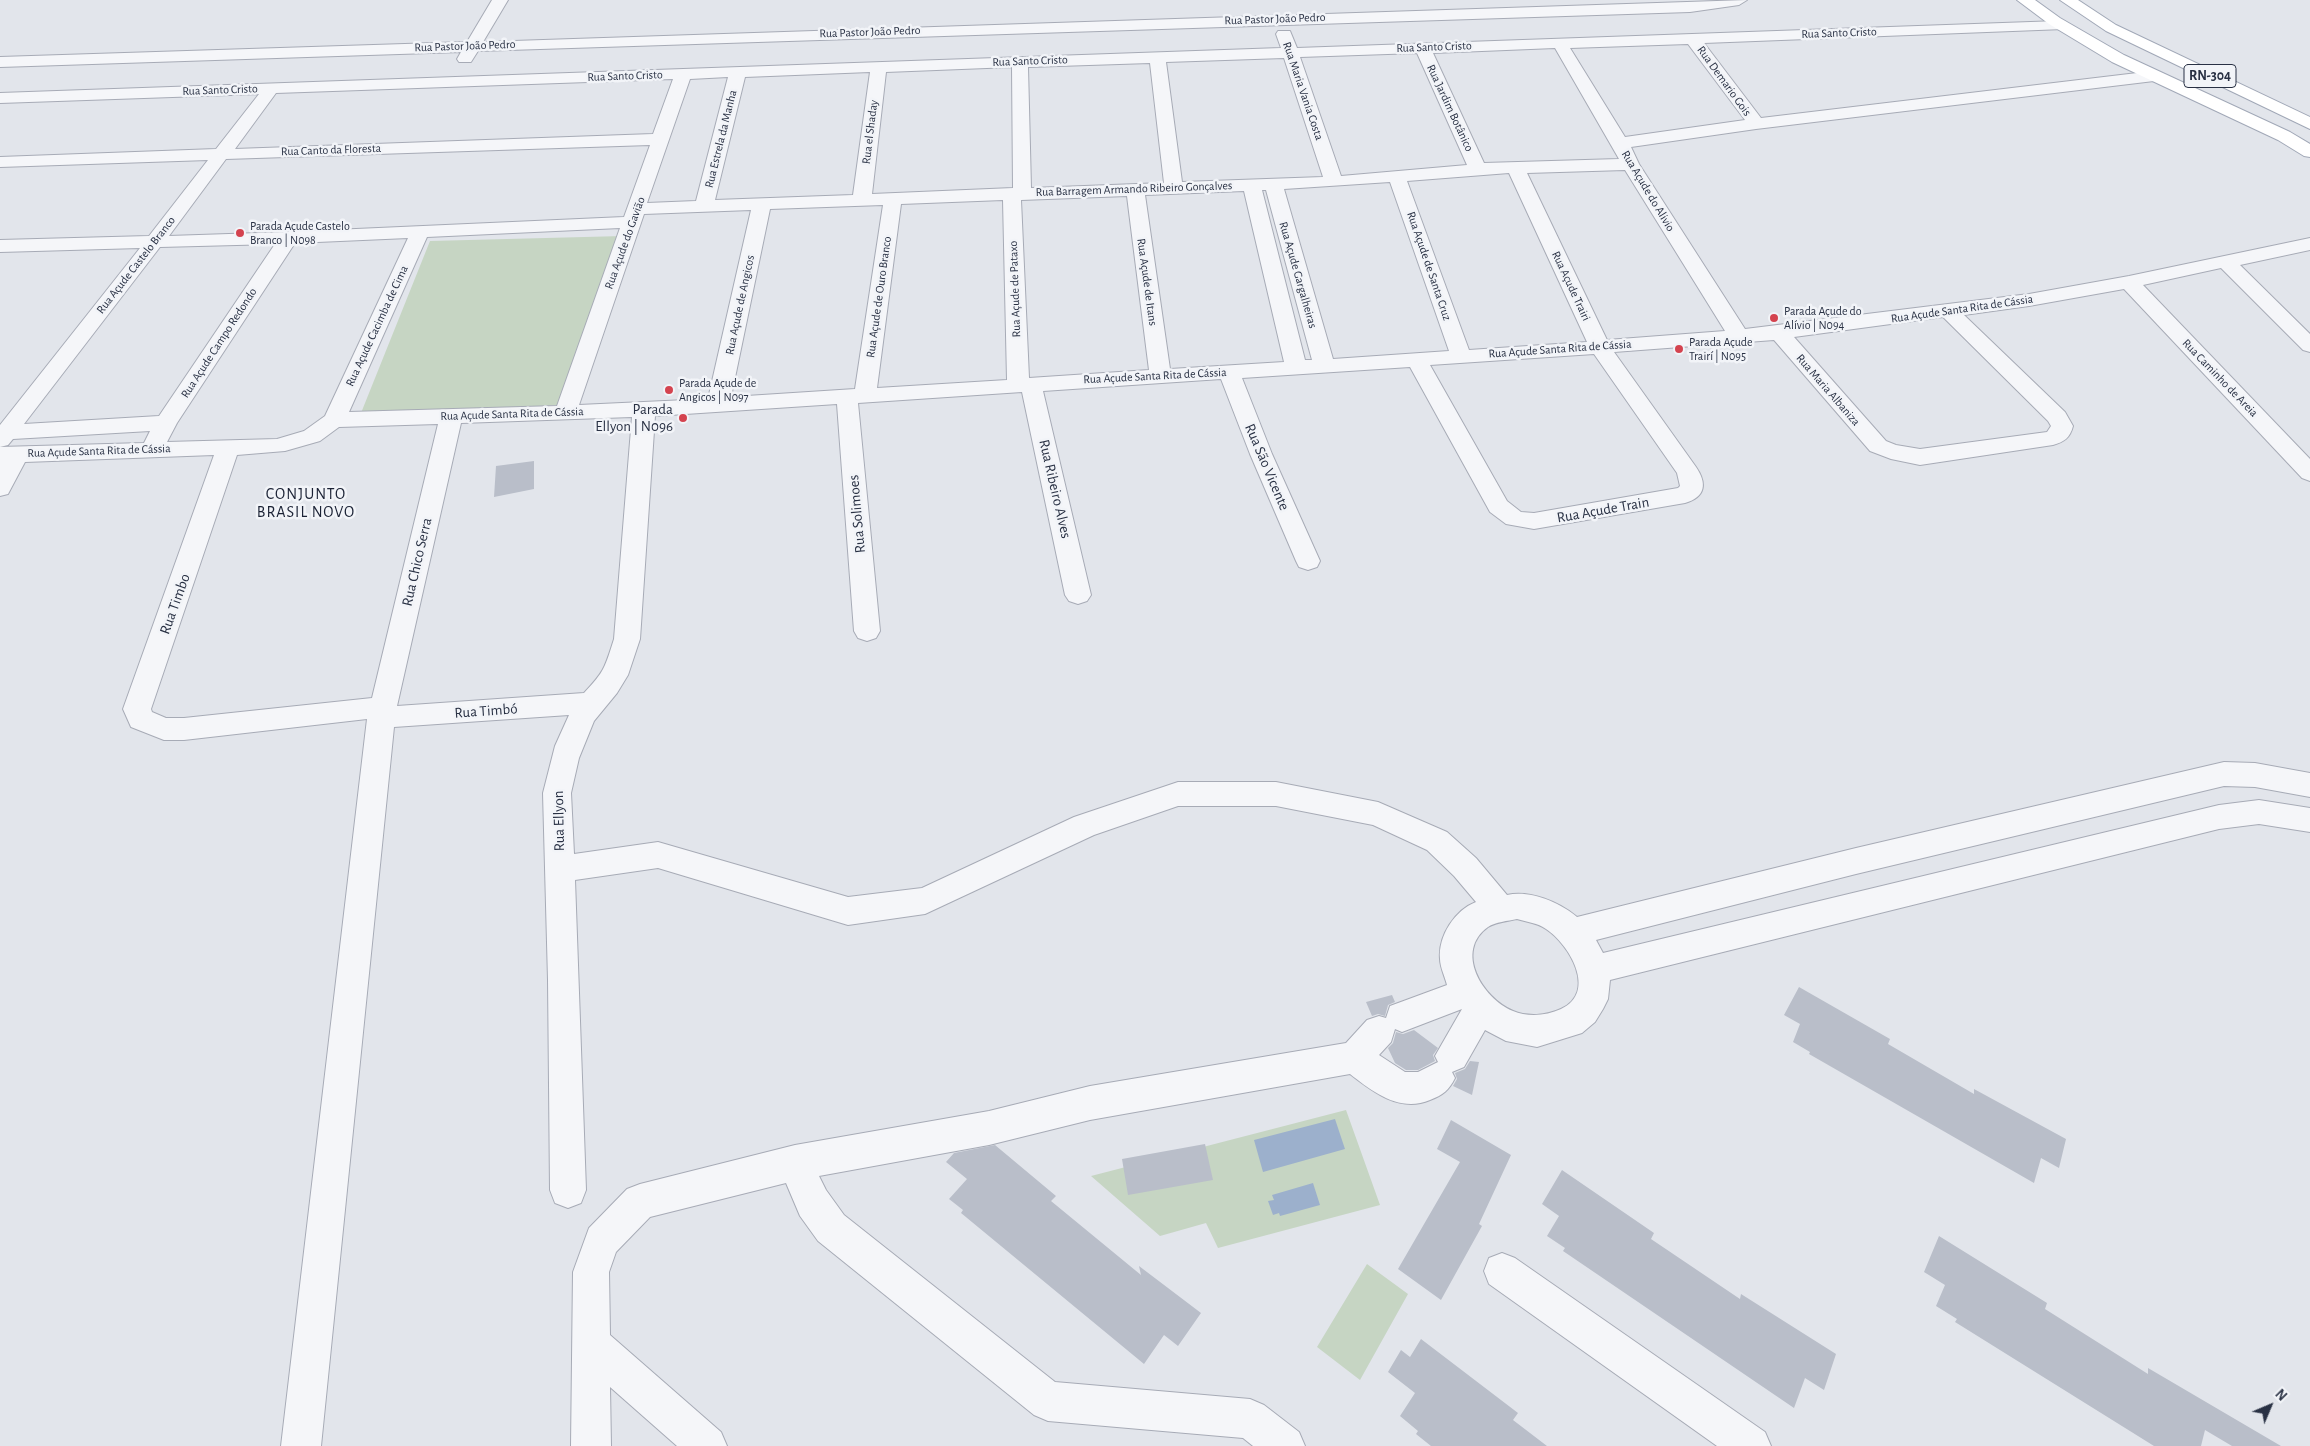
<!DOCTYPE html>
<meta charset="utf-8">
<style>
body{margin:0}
#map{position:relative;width:2310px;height:1446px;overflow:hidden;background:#e2e5eb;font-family:"Alegreya Sans",sans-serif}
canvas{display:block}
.north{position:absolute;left:2245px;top:1381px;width:50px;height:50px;-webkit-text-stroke:4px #f2f4f8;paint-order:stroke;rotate:45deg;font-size:14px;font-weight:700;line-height:20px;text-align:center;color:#293144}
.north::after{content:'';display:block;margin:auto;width:18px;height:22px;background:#293144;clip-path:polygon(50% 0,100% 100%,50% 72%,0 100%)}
</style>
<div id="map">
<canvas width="2310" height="1446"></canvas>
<div class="north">N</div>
</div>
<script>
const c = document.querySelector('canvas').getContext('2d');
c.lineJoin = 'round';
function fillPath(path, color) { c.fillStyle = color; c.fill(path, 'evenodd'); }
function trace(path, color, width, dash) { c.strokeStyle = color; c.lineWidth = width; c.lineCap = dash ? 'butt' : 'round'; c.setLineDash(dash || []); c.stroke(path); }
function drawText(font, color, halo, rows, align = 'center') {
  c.font = font + ' "Alegreya Sans",sans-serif'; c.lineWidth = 5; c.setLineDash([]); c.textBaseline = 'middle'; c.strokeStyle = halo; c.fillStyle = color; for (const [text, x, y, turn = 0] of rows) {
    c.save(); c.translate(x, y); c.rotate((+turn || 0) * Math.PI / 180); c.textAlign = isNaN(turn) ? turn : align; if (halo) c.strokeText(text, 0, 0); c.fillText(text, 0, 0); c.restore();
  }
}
const green = new Path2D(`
 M623 236 565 405 361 413 430 241Z
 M1346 1110 1380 1205 1218 1248 1206 1223 1160 1236 1091 1176Z
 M1367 1264 1408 1294 1360 1380 1317 1347Z`);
const water = new Path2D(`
 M1335 1119 1345 1149 1263 1172 1254 1140Z
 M1313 1183 1320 1205 1280 1216 1279 1213 1273 1215 1268 1201 1274 1200 1272 1195Z`);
const building = new Path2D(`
 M534 461V489L494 497 496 466Z
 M1799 987 1890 1039 1888 1044 1974 1094V1089L2066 1139 2059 1168 2041 1158 2034 1183 1809 1054 1810 1052 1793 1042 1800 1024 1784 1015Z
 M1392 995 1395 1002 1388 1005 1385 1016 1378 1014 1372 1016 1366 1002Z
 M1414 1030 1438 1048 1433 1055 1435 1061 1418 1070H1406L1395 1063 1388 1048 1393 1043 1396 1032 1403 1034Z
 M1470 1061 1479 1062 1472 1095 1453 1086 1457 1079 1455 1073 1465 1069Z
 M1451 1120 1511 1155 1479 1224 1482 1226 1441 1300 1398 1269 1460 1162 1437 1149Z
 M1205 1144 1213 1180 1128 1195 1122 1159Z
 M995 1145 1056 1196 1051 1201 1141 1275 1139 1266 1201 1313 1178 1346 1164 1335 1144 1364 961 1213 963 1210 949 1199 967 1179 946 1162 954 1153Z
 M1562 1170 1654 1233 1651 1239 1740 1299 1741 1294 1836 1354 1824 1390 1805 1378 1794 1408 1563 1251 1565 1248 1547 1236 1559 1216 1542 1204Z
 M1939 1236 2047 1303 2045 1309 2148 1374V1368L2281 1446H2232L2205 1430 2201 1446H2154L1955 1322 1957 1319 1936 1306 1945 1285 1924 1272Z
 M1421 1339 1518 1413 1513 1420 1547 1446H1431L1416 1434 1418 1431 1400 1416 1415 1393 1388 1372 1401 1350 1410 1357Z`);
const minor = new Path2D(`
 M492 0H508L483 42 1747 0 1739 5 1690 12 478 51 471 62H459L457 59 461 52 0 67V57L467 42Z
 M2059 21 2064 23 2067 26 2064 29 1704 43 1761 118 2154 71 2160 73 2162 76 2160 79 2154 81 1756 129 1631 147 1639 164 1745 329 2029 294 2129 276 2310 238V250L2240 265 2310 334V352L2303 350 2221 268 2143 285 2310 459V481L2302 478 2124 289 2029 306 1964 315 2065 412 2073 426C2070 438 2064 442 2053 445L1920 465 1891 459 1870 451 1774 340 1614 352 1696 467C1707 483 1706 497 1685 503L1534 529 1506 524 1490 512 1410 367 1242 378 1272 454 1320 561 1317 567 1308 570 1299 567 1296 561 1250 454 1221 379 1043 391 1091 595 1087 601 1078 604 1069 601 1065 595 1022 392 858 403 880 631 876 638 867 641 858 638 854 631 837 404 655 416 640 639 628 675 617 693 594 721 579 758 571 793 574 854 658 842 848 897 922 888 1074 817 1178 782H1276L1378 802 1447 832 1476 858 1507 895C1530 890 1559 902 1577 917L1856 848 2224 762 2255 763 2310 773V797L2255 787 2224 786 1856 874 1596 940 1603 953 2219 805 2259 800 2310 808V832L2259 824 2219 829 1610 980 1608 999 1603 1009 1595 1022 1582 1033 1537 1047 1506 1041 1485 1030 1464 1067 1452 1072 1455 1078C1449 1090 1443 1095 1430 1100 1400 1113 1373 1092 1350 1074L1090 1120 989 1145 819 1176 826 1190 844 1215 1055 1382 1250 1399 1264 1405 1299 1432 1305 1446H1253L1243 1438 1048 1421 1034 1415 818 1241 800 1216 786 1183 650 1217 616 1252 609 1272 610 1335 721 1432 727 1446H677L610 1387 611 1446H571L573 1272 589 1228 627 1189 640 1184 795 1145 989 1111 1090 1086 1346 1043 1367 1020 1379 1016 1386 1018 1390 1006 1447 985C1445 977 1440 967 1440 959 1438 936 1455 910 1476 902L1454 876 1427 850 1373 825 1276 806H1178L1094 835 925 914 848 925 658 868 575 880 586 1190 581 1203 568 1208 555 1203 550 1190 548 980 543 793 555 746 569 715 394 727 321 1446H281L367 719 184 740H164L131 727 123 709 214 455 25 462 8 494 0 496V447L144 443 150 431 13 439 8 445 0 447V425L140 248 0 252V240L149 236 208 160 0 167V157L216 149 259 94 0 103V93L1281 48 1276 34 1278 31H1290L1297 48ZM1688 44 1745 120 1625 137 1570 48ZM1555 48 1619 159 1484 163 1433 53ZM1417 53 1467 165 1341 176 1300 57ZM1284 58 1323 177 1182 182 1166 62ZM1150 63 1164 183 1031 188 1028 67ZM1012 67 1013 188 872 194 886 72ZM870 72 853 195 715 200 745 77ZM728 77 696 201 647 203 690 79ZM673 79 653 134 235 149 276 93ZM650 145 624 217 289 232 169 236 226 159ZM1625 170 1725 331 1607 340 1527 173ZM1509 173 1587 342 1469 350 1407 181ZM1390 182 1449 351 1333 359 1284 189ZM1262 190H1266L1312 360H1305ZM1244 191 1284 362 1170 369 1145 195ZM1127 196 1149 370 1029 378 1021 200ZM1003 200 1007 380 877 388 901 204ZM883 205 855 389 731 397 770 209ZM751 210 708 399 579 405 644 214ZM620 228 557 406 349 412 427 237ZM408 238 325 416 304 431 277 439 167 442 177 423 295 243ZM275 244 159 416 24 424 160 247ZM1943 317 2048 421 2051 426 2047 432 1920 449 1896 445 1886 441 1794 337ZM1594 354 1677 473 1680 486 1678 488 1534 513 1521 512 1507 501 1430 365ZM632 417 614 639C605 667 605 671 584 693L397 706 461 423ZM438 424 372 698 184 718H166L152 712 151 709 237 455 285 451 320 441 339 427ZM1517 919C1527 922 1538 923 1546 929 1569 944 1598 992 1561 1009 1546 1016 1527 1017 1513 1011 1482 998 1454 951 1488 927 1495 922 1508 921 1517 919ZM1462 1009 1435 1056 1438 1062 1418 1072H1405L1379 1055 1391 1042 1395 1029 1402 1032Z
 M1502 1253 1515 1258 1765 1432 1771 1446H1717L1489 1284 1484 1271 1489 1258Z`);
const major = new Path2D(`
 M2017 0H2035L2060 18 2124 55 2290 132 2310 144V157L2304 156 2278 140 2112 62 2049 24Z
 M2060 0H2078L2116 25 2310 117V129L2106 31Z`);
const markers = [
 [240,233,5,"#d4434f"],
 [1774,318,5,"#d4434f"],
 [1679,349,5,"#d4434f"],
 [669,390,5,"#d4434f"],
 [683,418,5,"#d4434f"]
];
const farStreetnames = [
 ["Rua Pastor João Pedro",1275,19,-2],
 ["Rua Pastor João Pedro",870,32,-2],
 ["Rua Santo Cristo",1839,33,-2],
 ["Rua Pastor João Pedro",465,46,-2],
 ["Rua Santo Cristo",1434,47,-2],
 ["Rua Santo Cristo",1030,61,-2],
 ["Rua Santo Cristo",625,76,-2],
 ["Rua Demario Gois",1724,81,54],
 ["Rua Santo Cristo",220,90,-2],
 ["Rua Maria Vania Costa",1303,91,71],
 ["Rua Jardim Botânico",1450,108,65],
 ["Rua el Shaday",870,132,-83],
 ["Rua Estrela da Manha",721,139,-76],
 ["Rua Canto da Floresta",331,150,-2],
 ["Rua Barragem Armando Ribeiro Gonçalves",1134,189,-2],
 ["Rua Açude do Alivio",1648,191,59],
 ["Rua Açude do Gavião",625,243,-70],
 ["Rua Açude Castelo Branco",136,265,-52],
 ["Rua Açude de Santa Cruz",1429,266,71],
 ["Rua Açude Gargalheiras",1298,275,74],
 ["Rua Açude de Itans",1147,282,82],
 ["Rua Açude Trairi",1571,286,65],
 ["Rua Açude de Pataxo",1015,289,-92],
 ["Rua Açude de Ouro Branco",879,297,-82],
 ["Rua Açude de Angicos",740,305,-78],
 ["Rua Açude Santa Rita de Cássia",1962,309,-8],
 ["Rua Açude Cacimba de Cima",377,326,-65],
 ["Rua Açude Campo Redondo",219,343,-57],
 ["Rua Açude Santa Rita de Cássia",1560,349,-4],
 ["Rua Açude Santa Rita de Cássia",1155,376,-3],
 ["Rua Caminho de Areia",2220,378,46],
 ["Rua Maria Albaniza",1828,390,49],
 ["Rua Açude Santa Rita de Cássia",512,414,-2],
 ["Rua Açude Santa Rita de Cássia",99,451,-2]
];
const farPoinames = [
 ["Parada Açude Castelo",250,226],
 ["Branco | N098",250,240],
 ["Parada Açude do",1784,311],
 ["Alívio | N094",1784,325],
 ["Parada Açude",1689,342],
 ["Trairí | N095",1689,356],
 ["Parada Açude de",679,383],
 ["Angicos | N097",679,397]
];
const shields = [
 [2210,76,52]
];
const shieldNames = [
 ["RN-304",2210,76]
];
const poiNames = [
 ["Parada",673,409],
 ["Ellyon | N096",673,426]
];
const streetNames = [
 ["Rua São Vicente",1267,467,67],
 ["Rua Ribeiro Alves",1055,489,77],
 ["Rua Açude Train",1603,510,-10],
 ["Rua Solimoes",857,514,-95],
 ["Rua Chico Serra",417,562,-77],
 ["Rua Timbo",175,604,-70],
 ["Rua Timbó",486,711,-4],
 ["Rua Ellyon",559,821,-91]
];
const neighbourhoodNames = [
 ["CONJUNTO",306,494],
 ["BRASIL NOVO",306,512]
];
fillPath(green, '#c6d5c3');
fillPath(water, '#9cb0cc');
fillPath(building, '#b9bec9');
trace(minor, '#a7abb6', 2);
trace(major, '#a1a8b7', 2);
fillPath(minor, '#f5f6f9');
fillPath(major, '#fff');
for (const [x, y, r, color] of markers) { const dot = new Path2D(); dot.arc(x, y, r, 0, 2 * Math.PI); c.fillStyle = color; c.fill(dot); trace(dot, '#f2f4f8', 2); }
drawText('12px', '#293144', '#f2f4f8', farStreetnames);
drawText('12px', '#293144', '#f2f4f8', farPoinames, 'left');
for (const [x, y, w] of shields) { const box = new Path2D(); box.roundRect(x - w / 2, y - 11.5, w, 23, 4); c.fillStyle = '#f2f4f8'; c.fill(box); trace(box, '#293144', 1); }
drawText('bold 14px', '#293144', null, shieldNames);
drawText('15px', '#293144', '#f2f4f8', poiNames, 'right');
drawText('15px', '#293144', '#f2f4f8', streetNames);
c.letterSpacing = '1px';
drawText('16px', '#1b2235', '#f2f4f8', neighbourhoodNames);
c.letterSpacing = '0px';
</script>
